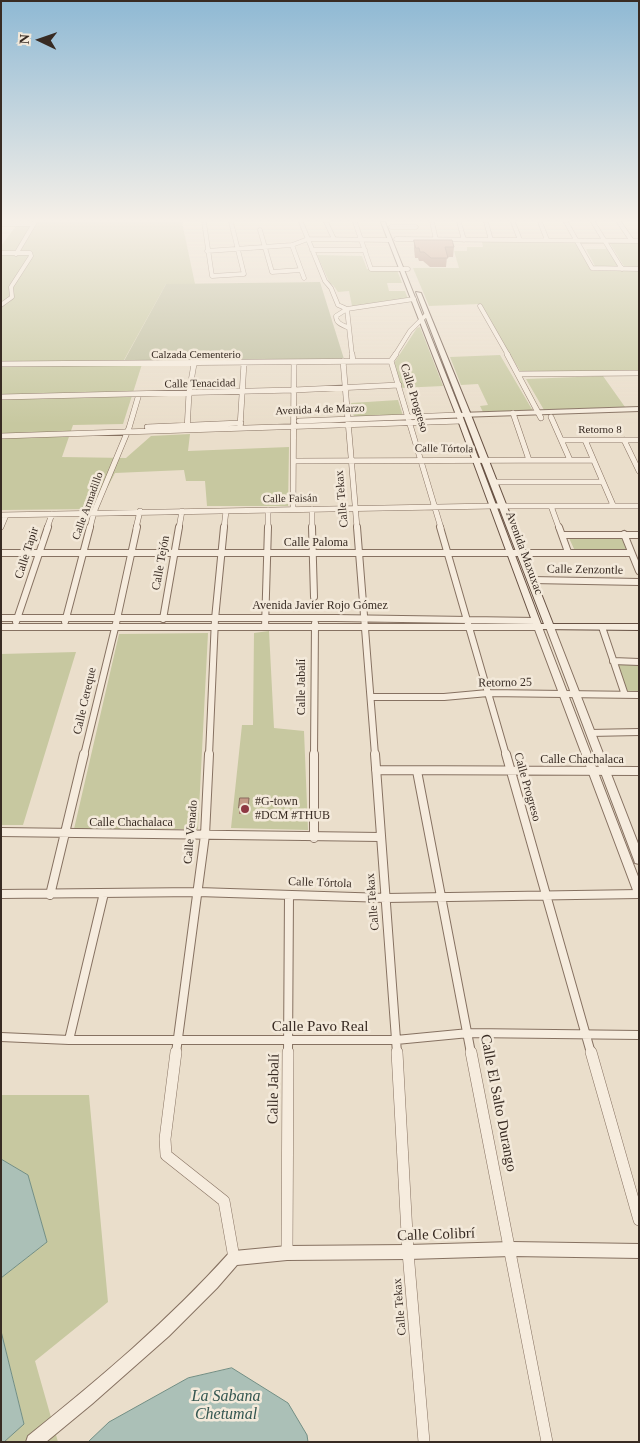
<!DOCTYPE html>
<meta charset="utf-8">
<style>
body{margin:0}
#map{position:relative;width:640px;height:1443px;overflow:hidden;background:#eadecb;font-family:"Times New Roman",serif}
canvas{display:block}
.frame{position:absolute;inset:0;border:2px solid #382b23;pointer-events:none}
.north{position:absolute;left:15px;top:15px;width:50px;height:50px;-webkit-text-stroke:4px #f3e9da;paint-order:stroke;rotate:273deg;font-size:14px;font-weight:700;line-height:20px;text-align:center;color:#382b23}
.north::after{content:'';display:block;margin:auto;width:18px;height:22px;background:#382b23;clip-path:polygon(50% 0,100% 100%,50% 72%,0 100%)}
</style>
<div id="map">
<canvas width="640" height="1443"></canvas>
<div class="frame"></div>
<div class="north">N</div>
</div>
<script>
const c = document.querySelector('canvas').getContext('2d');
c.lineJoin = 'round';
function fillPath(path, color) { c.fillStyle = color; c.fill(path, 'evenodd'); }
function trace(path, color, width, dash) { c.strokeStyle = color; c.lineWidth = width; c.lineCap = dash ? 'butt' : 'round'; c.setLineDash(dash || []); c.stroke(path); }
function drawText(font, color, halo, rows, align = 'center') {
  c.font = font + ' "Times New Roman",serif'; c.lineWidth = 5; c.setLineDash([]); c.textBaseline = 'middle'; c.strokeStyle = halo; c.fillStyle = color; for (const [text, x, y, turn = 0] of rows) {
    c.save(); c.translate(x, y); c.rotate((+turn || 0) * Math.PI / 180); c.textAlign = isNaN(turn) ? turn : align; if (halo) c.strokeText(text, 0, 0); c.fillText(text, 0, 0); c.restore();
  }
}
const green = new Path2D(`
 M1 222H182L195 284H166L124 360 143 361 123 424 73 425 62 457 126 458 151 436 190 434 188 451 289 447 288 506H207L205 481H186L184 470 115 473 96 509 1 510V246L18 223Z
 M482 242H575L592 271H639V370L522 374 480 304 429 306 413 268H459L454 251H467V247H483Z
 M609 242H639V268H625Z
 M586 249H607L620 268H596Z
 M317 255 362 256 367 269 397 270 402 283H387L389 291H405L408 299 352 306 349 291 338 292 333 285 330 284Z
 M420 327 443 386 400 388 394 367V363L417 328Z
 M500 355 533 411 483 412 480 406 488 405 478 384 461 385 450 357Z
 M603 376 625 407 544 410 526 379Z
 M398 400 403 416 354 417 351 403Z
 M624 536 630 551H575L569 538Z
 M269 631 274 728 304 731 308 830 231 828 242 725H253L254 633Z
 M208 633 198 829H74L119 634Z
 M76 652 23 825H1V654Z
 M617 665H639V692L626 691Z
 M1 1095H89L108 1302 35 1361 58 1442H4L24 1423 1 1331V1278L47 1242 28 1175 1 1159Z`);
const cemetery = new Path2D(`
 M320 282 344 359 124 361 166 284Z`);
const water = new Path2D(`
 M1 1159 28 1175 47 1242 1 1278Z
 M1 1331 24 1424 4 1442H1Z
 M232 1368 288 1403 307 1435 308 1442H88L109 1422 188 1378Z`);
const minorFar4 = new Path2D(`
 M204 222 212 276 244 274 231 222
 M301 222 325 281 331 288 338 305 347 309
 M326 222 334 239
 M355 222 371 269H408
 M432 222 436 240
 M459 222 464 240
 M486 222 491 240
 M513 222 520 240
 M540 222 547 240
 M566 222 592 268 639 269
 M593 222 622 269
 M619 222 632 241
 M1 224H34
 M391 227H416
 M260 230 272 272 301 270
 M396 239 639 241
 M292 245 304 278
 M312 250H365
 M207 251 292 245 308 239 390 240
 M1 253H30L31 256 11 287 12 297 1 305
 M16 254 35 222
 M480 306 508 355
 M347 309 352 355
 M349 328C343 325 336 324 336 316L347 309 414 299
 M395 355 410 331 427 314`);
const minorFar3 = new Path2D(`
 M352 354 353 361
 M507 354 541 418
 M343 361 357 528
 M391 361 441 528
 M391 361 396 354
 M1 364 391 361
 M519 374 639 373
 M1 397 294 390 399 385
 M513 413 529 460
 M551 417 570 460
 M299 421 459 415
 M147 427 241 423
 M240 427 244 363
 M187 430 189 393 194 364
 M1 436 461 421
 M562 440H639
 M585 440 613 505
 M624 440 639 471
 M295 461 593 460
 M494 482H603
 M551 506 559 528
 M293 509 294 362
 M312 509V528
 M1 515 493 506H639
 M1 527 6 515
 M47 528 52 514
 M90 528 94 512 129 428 139 394
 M136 528 140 511
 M179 528 182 511
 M224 528 226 511
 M268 528V510`);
const minorFar2 = new Path2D(`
 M312 527 314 597
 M357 527 375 755
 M440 527 506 755
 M559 527 568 552
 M624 534 639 571
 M562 535H639
 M1 553H631
 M532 580 639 582
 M1 618H335L536 621
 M163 619 179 527
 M16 622 48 527
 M65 622 90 527
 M1 627H538
 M265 627 268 527
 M602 627 625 695
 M613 661 639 662
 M371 697H444L488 693 639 695
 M590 733 639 732
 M84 755 115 628 137 527
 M209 755 215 619 224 527
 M314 755 315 623`);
const minorFar1 = new Path2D(`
 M375 754 397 1053
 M506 754 591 1053
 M376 770 639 771
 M417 771 471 1053
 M1 832 380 837
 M314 838V754
 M1 894 198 892 386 898 639 894
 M50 895 84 754
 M1 1037 69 1040H396L469 1033 639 1035
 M69 1040 104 893
 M176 1053 205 835 209 754
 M288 1053 289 895`);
const minor = new Path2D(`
 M176 1052 165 1139 166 1155 224 1201 234 1258
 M397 1052 408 1252 424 1442
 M471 1052 547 1442
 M591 1052 639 1220
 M287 1253 288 1052`);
const tertiary = new Path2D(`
 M639 407V411L459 417 456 415 459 413Z
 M538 624 542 627 639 879V898L635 896 634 893 534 627Z
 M550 624 554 627 639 846V864L635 863 634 860 546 627Z
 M512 1242 639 1244V1258L512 1256 408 1259 287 1260 237 1265 217 1288 169 1336 92 1404 46 1442H26L28 1436C99 1379 168 1321 229 1253L234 1251 287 1246 408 1245Z`);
const secondary = new Path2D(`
 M381 222H385L462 415 541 624H544L416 292 421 293 471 415 553 624H639V630L535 629 456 415Z`);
const wall = new Path2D(`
 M414 240 454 247 453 257H447L446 267H430L423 261H419L418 258H415L414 249Z
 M249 798V814H239V808Z`);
const building = new Path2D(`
 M414 240H452L454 247H445L448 258H431L424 252H420L419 248H416Z
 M240 798H249L248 808H239Z`);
const markers = [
 [245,809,5,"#8e3842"]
];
const farStreetnames = [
 ["Calzada Cementerio",196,355],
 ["Calle Tenacidad",200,384,-1],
 ["Avenida 4 de Marzo",320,410,-2],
 ["Retorno 8",600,430],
 ["Calle Tórtola",444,449,1],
 ["Calle Faisán",290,499,-1],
 ["Calle Armadillo",88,506,-70]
];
const streetNames = [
 ["Calle Progreso",414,398,73],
 ["Calle Tekax",342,499,-95],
 ["Calle Paloma",316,543],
 ["Calle Tapir",27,553,-72],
 ["Avenida Maxuxac",524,553,70],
 ["Calle Tejón",161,563,-80],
 ["Calle Zenzontle",585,570,1],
 ["Avenida Javier Rojo Gómez",320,606],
 ["Retorno 25",505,683,-1],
 ["Calle Jabalí",302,687,-90],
 ["Calle Cereque",85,701,-77],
 ["Calle Chachalaca",582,760],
 ["Calle Progreso",527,787,74],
 ["Calle Chachalaca",131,823],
 ["Calle Venado",191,832,-85],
 ["Calle Tórtola",320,883,2],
 ["Calle Tekax",373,902,-95],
 ["Calle Tekax",400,1307,-95]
];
const poiNames = [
 ["#G-town",255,802],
 ["#DCM #THUB",255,816]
];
const nearStreetnames = [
 ["Calle Pavo Real",320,1027],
 ["Calle Jabalí",274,1089,-89],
 ["Calle El Salto Durango",498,1103,79],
 ["Calle Colibrí",436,1235,-2]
];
const nearWaternames = [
 ["La Sabana",226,1397],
 ["Chetumal",226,1415]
];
fillPath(green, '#c7c8a0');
fillPath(cemetery, '#bebe9e');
fillPath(water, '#abc0b7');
trace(water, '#728e84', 1);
trace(minorFar4, '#867161', 5);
trace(minorFar3, '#867161', 6);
trace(minorFar2, '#867161', 8);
trace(minorFar1, '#867161', 10);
trace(minor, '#867161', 12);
trace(tertiary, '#867161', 2);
trace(secondary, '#685244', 2);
trace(minorFar4, '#f6ecde', 4);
trace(minorFar3, '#f6ecde', 5);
trace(minorFar2, '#f6ecde', 6);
trace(minorFar1, '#f6ecde', 8);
trace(minor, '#f6ecde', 11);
fillPath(tertiary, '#f6ecde');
fillPath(secondary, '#f6ecde');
fillPath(wall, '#a98473');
fillPath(building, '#c49986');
trace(building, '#896b5e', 1);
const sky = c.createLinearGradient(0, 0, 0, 424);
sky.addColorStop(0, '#8fb9d4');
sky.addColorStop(0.52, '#f6f0e8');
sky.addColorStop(1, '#f6f0e800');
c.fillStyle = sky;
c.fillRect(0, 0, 640, 424);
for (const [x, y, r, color] of markers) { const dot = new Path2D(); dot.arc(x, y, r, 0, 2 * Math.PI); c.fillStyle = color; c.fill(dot); trace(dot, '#f3e9da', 2); }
drawText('11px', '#382b23', '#f3e9da', farStreetnames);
drawText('12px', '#382b23', '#f3e9da', streetNames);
drawText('12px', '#382b23', '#f3e9da', poiNames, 'left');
drawText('15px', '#382b23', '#f3e9da', nearStreetnames);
drawText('italic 16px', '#345650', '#f3e9da', nearWaternames);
</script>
